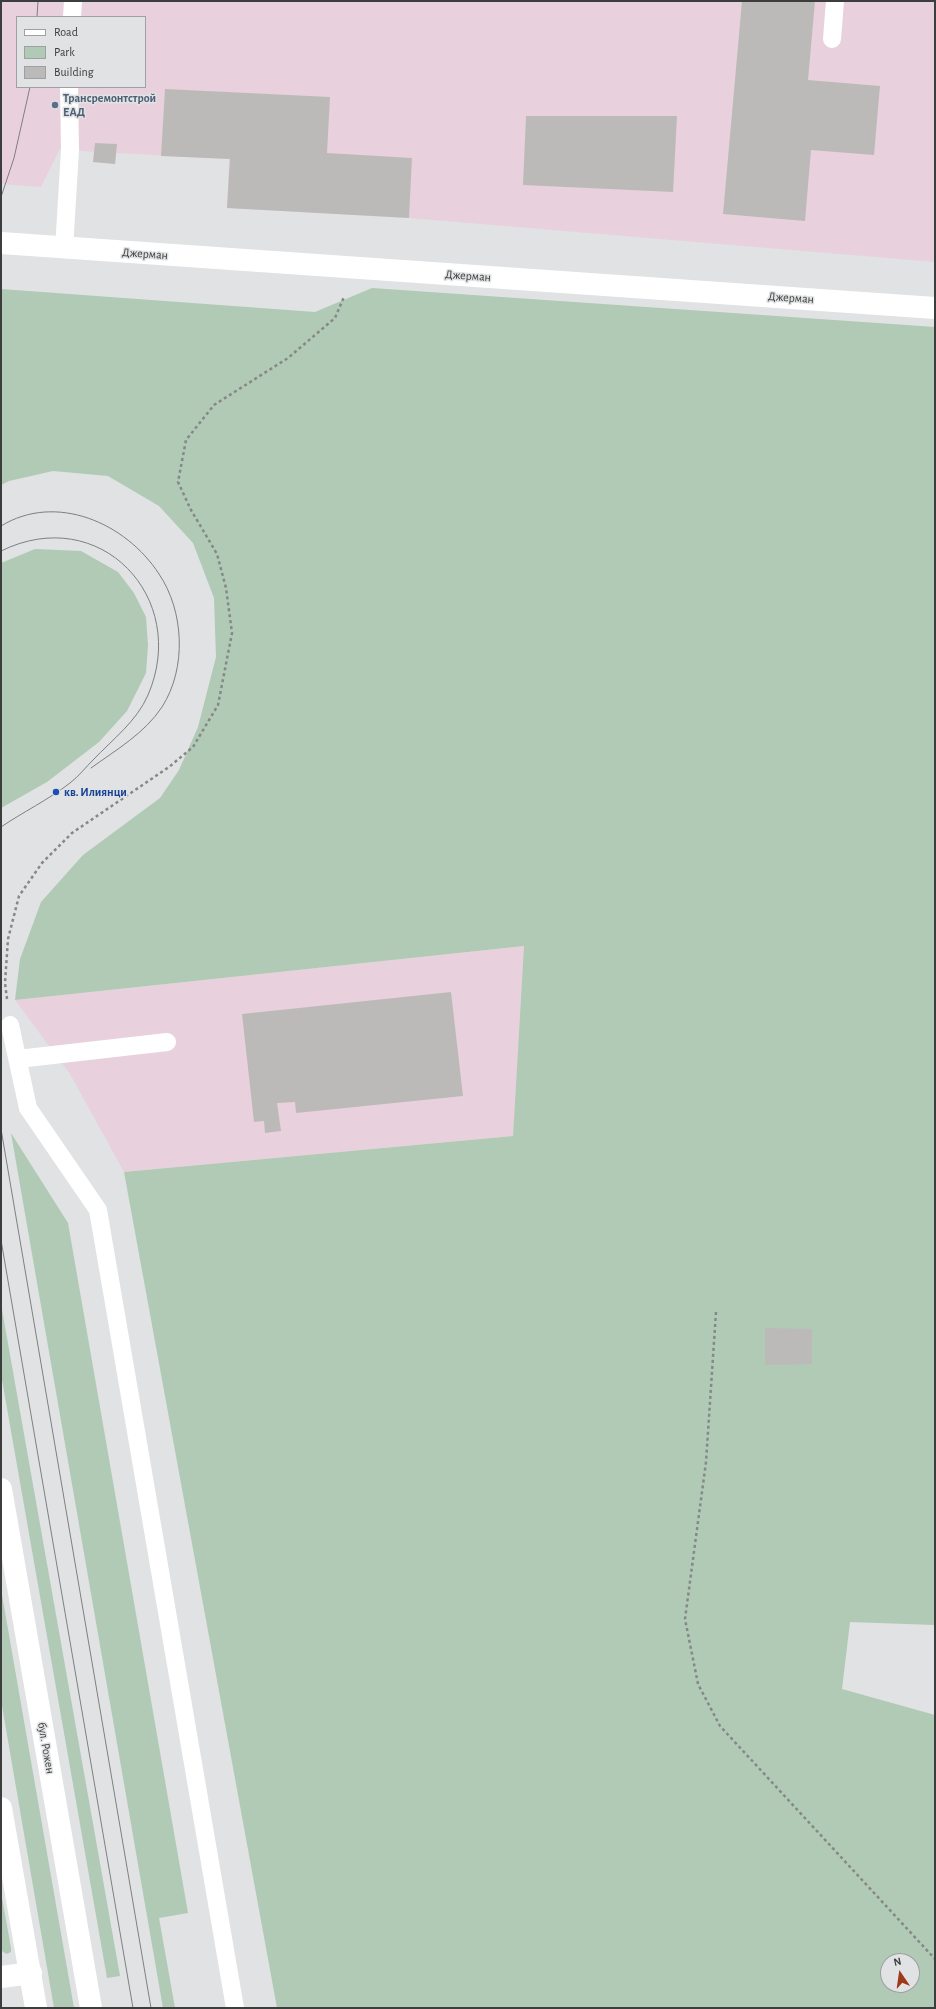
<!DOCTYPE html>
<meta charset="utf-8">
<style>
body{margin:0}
#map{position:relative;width:936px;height:2009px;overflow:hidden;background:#e0e2e3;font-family:"Alegreya Sans",sans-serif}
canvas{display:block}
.frame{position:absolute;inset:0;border:2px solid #3c3d3d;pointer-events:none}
.legend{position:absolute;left:16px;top:16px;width:130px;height:72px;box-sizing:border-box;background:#e0e2e3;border:1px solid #9ea0a1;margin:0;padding:5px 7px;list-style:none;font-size:12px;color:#3c3d3d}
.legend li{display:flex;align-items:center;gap:8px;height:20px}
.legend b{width:20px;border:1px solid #9ea0a1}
.north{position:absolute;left:880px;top:1953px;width:40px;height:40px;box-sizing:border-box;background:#e0e2e3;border:1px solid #9ea0a1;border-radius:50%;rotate:347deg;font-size:11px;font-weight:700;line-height:16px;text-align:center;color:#3c3d3d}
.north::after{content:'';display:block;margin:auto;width:14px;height:18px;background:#9f3719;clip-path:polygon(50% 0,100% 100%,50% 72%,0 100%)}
</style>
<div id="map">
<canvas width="936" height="2009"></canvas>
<div class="frame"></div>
<ul class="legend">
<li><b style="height:5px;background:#fff"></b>Road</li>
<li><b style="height:11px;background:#b0cab5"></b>Park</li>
<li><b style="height:11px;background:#bcbab9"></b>Building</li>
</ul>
<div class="north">N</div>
</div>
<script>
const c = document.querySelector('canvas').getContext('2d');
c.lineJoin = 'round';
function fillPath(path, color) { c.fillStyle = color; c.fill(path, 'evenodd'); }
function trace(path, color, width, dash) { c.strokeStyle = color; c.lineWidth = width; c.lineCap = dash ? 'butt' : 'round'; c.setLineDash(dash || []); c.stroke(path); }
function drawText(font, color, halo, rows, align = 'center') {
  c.font = font + ' "Alegreya Sans",sans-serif'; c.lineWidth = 3; c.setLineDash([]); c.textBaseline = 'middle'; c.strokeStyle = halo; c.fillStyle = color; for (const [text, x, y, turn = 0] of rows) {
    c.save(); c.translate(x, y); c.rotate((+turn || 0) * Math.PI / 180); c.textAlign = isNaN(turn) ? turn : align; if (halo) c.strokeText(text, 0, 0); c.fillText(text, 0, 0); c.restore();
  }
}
const industrial = new Path2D(`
 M1 1H935V262L409 218 227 208 229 159 116 153 115 164 93 162 94 152 60 149 41 187 1 184ZM17 17H145V87H17Z
 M524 946 513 1136 124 1172 70 1074 15 1000Z`);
const green = new Path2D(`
 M372 288 935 327V1625L850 1622 842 1689 935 1715V2008H277L124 1172 513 1136 524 946 15 1000 20 959 41 902 83 855 160 798 179 770 198 727 216 657 214 598 193 543 159 506 108 476 53 471 9 481 1 485V289L315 312ZM888 1961H912V1985H888Z
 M35 549 81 551 118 572 134 593 146 617 148 645 146 673 127 711 99 742 47 782 1 808V563Z
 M11 1133 68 1223 188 1913 159 1918 175 2008H163Z
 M1 1304 120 1976 107 1978 1 1374Z
 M1 1589 74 2008H54L1 1700Z
 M1 1892 11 1948V1952L7 1954 3 1952 1 1948Z`);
const building = new Path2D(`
 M742 1H815L808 80 880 86 874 155 811 150 805 221 723 214Z
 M165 89 330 97 327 153 412 158 409 218 227 208 230 159 161 156Z
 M526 116H677L673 192 523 185Z
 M95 143 117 144 115 164 93 162Z
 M451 992 463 1096 296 1113 295 1102 277 1103 281 1131 265 1133 264 1121 254 1122 242 1014Z
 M765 1328 812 1329V1364L765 1365Z`);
const path = new Path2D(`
 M7 999 5 983 8 939 19 896 42 863 72 833 169 767 193 747 218 705 232 633 226 588 217 554 191 510 178 482 186 440 214 405 288 358 335 318 344 297
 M716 1312 706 1462 685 1619 698 1684 720 1726 935 1959`);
const service = new Path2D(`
 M72 17 73 1
 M832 39 835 1
 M64 249 70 150 69 87
 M10 1025 28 1108 98 1210 235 2008
 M18 1059 167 1042`);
const minor = new Path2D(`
 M1 243 935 308
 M1 1977 31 1973`);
const primary = new Path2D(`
 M1 1489 91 2008
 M1 1808 36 2008`);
const tram = new Path2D(`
 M37 17 38 1
 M1 197 14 158 30 87
 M1 526C56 492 126 523 159 574 184 611 187 668 162 707 145 733 116 750 91 768
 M1 551C100 502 190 598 148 695 137 721 112 740 93 760 86 767 78 777 70 783 48 800 23 812 1 827
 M1 1129 151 2008
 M1 1240 133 2008`);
const markers = [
 [55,105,4,"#5c6f8a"],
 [56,792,4,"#1a4fb4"]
];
const serviceNames = [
 ["Трансремонтстрой",63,98],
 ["ЕАД",63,112]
];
const streetNames = [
 ["Джерман",145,254,4],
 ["Джерман",468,276,4],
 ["Джерман",791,298,4],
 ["бул. Рожен",46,1748,80]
];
const transitNames = [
 ["кв. Илиянци",64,792]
];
fillPath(industrial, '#e8d1dc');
fillPath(green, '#b0cab5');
fillPath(building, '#bcbab9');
trace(path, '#868888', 2.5, [3, 3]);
trace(service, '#fff', 18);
trace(minor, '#fff', 22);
trace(primary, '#fff', 22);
trace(tram, '#7e7f7f', 1);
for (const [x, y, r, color] of markers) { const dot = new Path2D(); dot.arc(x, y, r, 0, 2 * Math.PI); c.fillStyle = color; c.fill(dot); trace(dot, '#e0e2e3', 1.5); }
drawText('bold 12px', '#4e5e75', '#e0e2e3', serviceNames, 'left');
drawText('12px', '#3c3d3d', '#e0e2e3', streetNames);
drawText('bold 12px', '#164399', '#e0e2e3', transitNames, 'left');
</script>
